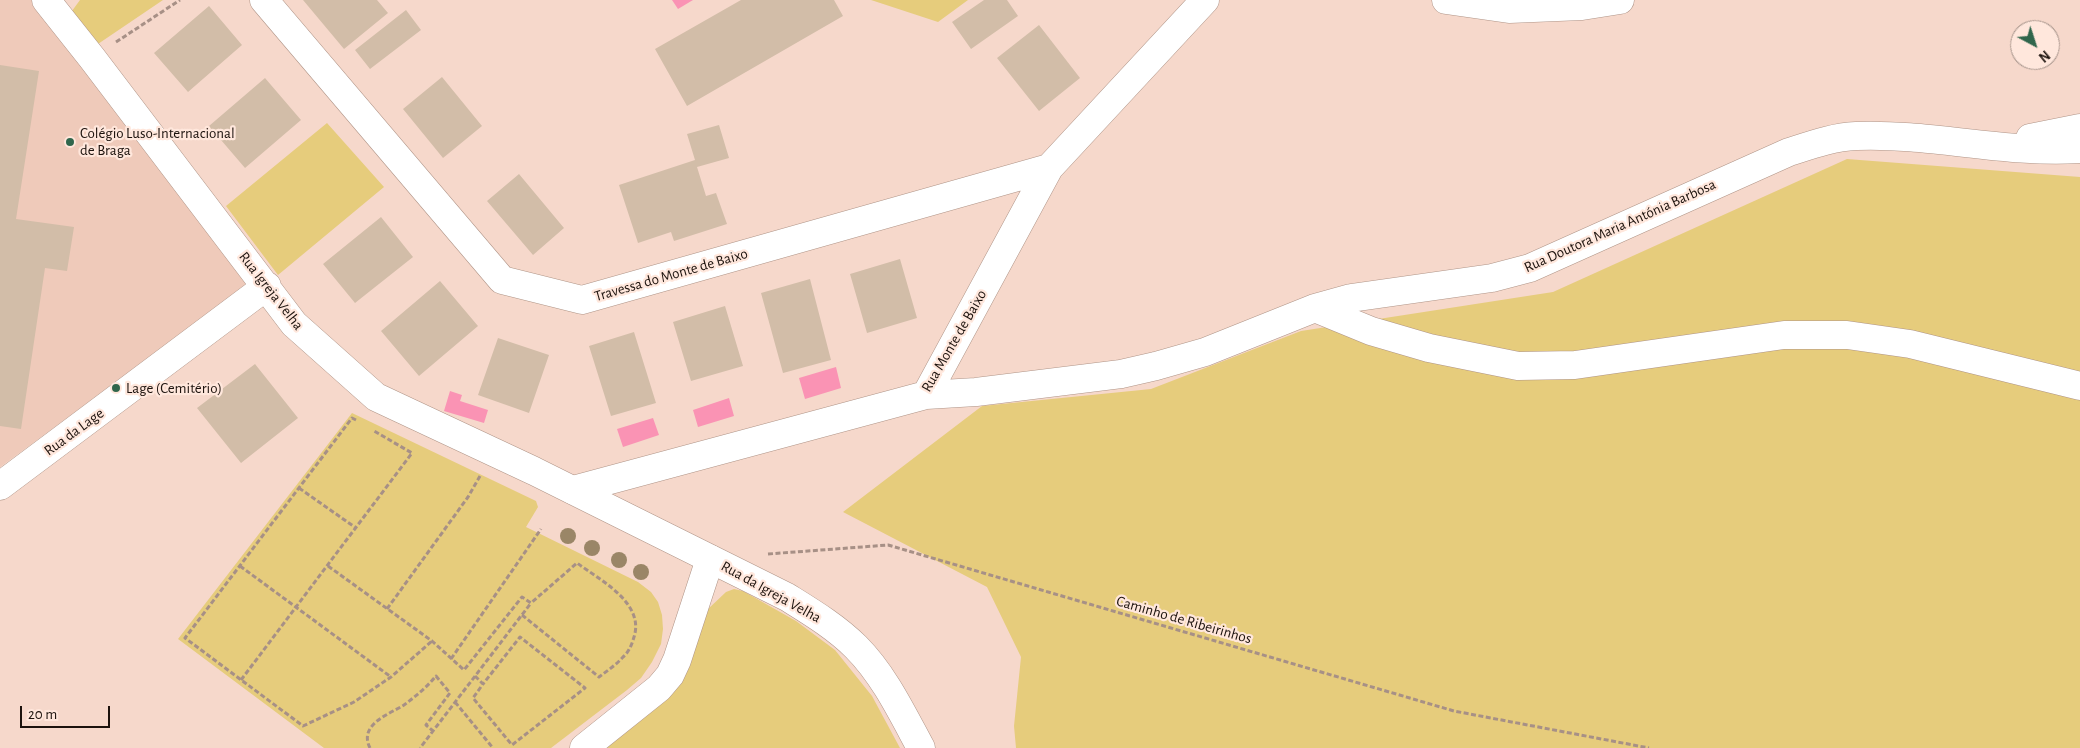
<!DOCTYPE html>
<meta charset="utf-8">
<style>
body{margin:0}
#map{position:relative;width:2080px;height:748px;overflow:hidden;background:#f6d8cb;font-family:"Alegreya Sans",sans-serif}
canvas{display:block}
.north{position:absolute;left:2010px;top:20px;width:50px;height:50px;box-sizing:border-box;background:#ffe7dc;border:1px solid #a49289;border-radius:50%;rotate:140deg;font-size:14px;font-weight:700;line-height:20px;text-align:center;color:#1c120d}
.north::after{content:'';display:block;margin:auto;width:18px;height:22px;background:#30664c;clip-path:polygon(50% 0,100% 100%,50% 72%,0 100%)}
.scale{position:absolute;left:20px;top:706px;width:90px;height:22px;box-sizing:border-box;border:2px solid #1c120d;border-top:0;padding-left:6px;font-size:15px;line-height:18px;white-space:nowrap;color:#1c120d;-webkit-text-stroke:4px #ffe7dc;paint-order:stroke}
</style>
<div id="map">
<canvas width="2080" height="748"></canvas>
<div class="north">N</div>
<div class="scale">20 m</div>
</div>
<script>
const c = document.querySelector('canvas').getContext('2d');
c.lineJoin = 'round';
function fillPath(path, color) { c.fillStyle = color; c.fill(path, 'evenodd'); }
function trace(path, color, width, dash) { c.strokeStyle = color; c.lineWidth = width; c.lineCap = dash ? 'butt' : 'round'; c.setLineDash(dash || []); c.stroke(path); }
function drawText(font, color, halo, rows, align = 'center') {
  c.font = font + ' "Alegreya Sans",sans-serif'; c.lineWidth = 4.5; c.setLineDash([]); c.textBaseline = 'middle'; c.strokeStyle = halo; c.fillStyle = color; for (const [text, x, y, turn = 0] of rows) {
    c.save(); c.translate(x, y); c.rotate((+turn || 0) * Math.PI / 180); c.textAlign = isNaN(turn) ? turn : align; if (halo) c.strokeText(text, 0, 0); c.fillText(text, 0, 0); c.restore();
  }
}
const built = new Path2D(`
 M0 0H31L250 284 0 467Z`);
const green = new Path2D(`
 M80 0H163L95 46 69 15Z
 M871 0H968L938 22Z
 M327 123 384 187 278 275 226 206Z
 M1847 159 2080 177V748H1016L1014 726 1021 657 987 587 843 512 982 406 1151 389 1301 331 1553 292Z
 M352 413 536 501 538 507 526 527 638 582 651 592 658 602 662 615 663 629 661 644 652 662 641 678 627 690 551 748H324L178 639Z
 M734 589 743 591 796 621 835 650 872 696 900 748H603L707 610 726 592Z`);
const water = new Path2D(`
 M672 0H693L678 9Z
 M836 367 841 388 805 399 799 378Z
 M450 391 462 395 460 401 488 410 484 423 444 411Z
 M729 398 734 416 698 427 693 410Z
 M653 418 659 435 623 447 617 429Z`);
const building = new Path2D(`
 M303 0H377L388 13 344 49Z
 M741 0H834L843 16 687 106 655 49Z
 M984 0H1007L1018 16 971 49 952 22Z
 M209 6 242 45 188 92 154 53Z
 M406 10 421 30 370 69 355 50Z
 M1039 25 1080 78 1039 111 997 58Z
 M0 65 39 71 16 219 74 227 67 271 45 268 21 429 0 426Z
 M442 77 482 126 443 158 403 109Z
 M265 78 301 120 245 168 209 126Z
 M719 125 729 158 697 167 706 196 716 193 727 224 674 241 671 232 638 243 619 185 695 160 687 134Z
 M519 174 564 228 533 255 487 201Z
 M381 217 413 257 355 303 323 264Z
 M900 259 917 318 867 333 850 274Z
 M810 279 831 360 783 373 761 293Z
 M440 281 478 326 419 376 381 331Z
 M725 306 743 366 691 381 673 322Z
 M634 332 656 403 611 416 589 346Z
 M498 338 549 355 529 413 478 395Z
 M255 364 298 418 241 463 197 408Z`);
const path = new Path2D(`
 M116 42 180 0
 M356 420 352 418 185 638 303 726 354 702 391 677 432 641
 M299 488 356 528
 M768 554 888 545 1454 711 1649 748
 M240 566 391 677
 M328 566 432 641 464 670 522 597 531 603 420 748
 M387 609 468 497 480 476
 M522 615 599 677C607 671 616 665 623 657 629 652 632 644 634 637 645 603 600 580 577 563L531 603
 M451 659 541 529
 M475 676 483 684 473 698 512 745 585 688 520 637 483 684
 M241 680 412 453 374 431
 M455 702 493 748
 M370 748C358 724 390 714 404 705 416 696 427 687 436 676L450 693 426 725 433 731`);
const minor = new Path2D(`
 M264 0 502 280 582 300 1049 168
 M1446 0 1509 9 1582 6 1620 0
 M2030 138 2080 128
 M1315 308 1371 331 1429 348 1518 366 1575 365 1784 335H1847L1910 344 2080 386
 M926 395 976 392 1121 374 1156 366 1205 352 1315 308 1351 298 1492 278 1530 268 1789 152C1811 145 1833 137 1856 136 1931 133 2005 154 2080 149
 M573 490 926 395 1049 168 1205 0
 M584 748 659 688 670 675 677 660 710 559`);
const tertiary = new Path2D(`
 M46 0 92 58 294 324 376 397 534 471 787 597C811 612 836 627 856 647 884 675 902 713 921 748
 M0 486 267 286`);
const trees = [
 [568,536],
 [592,548],
 [619,560],
 [641,572]
];
const markers = [
 [70,142,5,"#30664c"],
 [116,388,5,"#30664c"]
];
const poiNames = [
 ["Colégio Luso-Internacional",80,133],
 ["de Braga",80,150],
 ["Lage (Cemitério)",126,388]
];
const streetNames = [
 ["Rua Doutora Maria Antónia Barbosa",1620,226,-24],
 ["Travessa do Monte de Baixo",671,275,-16],
 ["Rua Igreja Velha",271,291,52],
 ["Rua Monte de Baixo",954,341,-60],
 ["Rua da Lage",74,432,-36],
 ["Rua da Igreja Velha",771,592,29],
 ["Caminho de Ribeirinhos",1184,620,16]
];
fillPath(built, '#efcaba');
fillPath(green, '#e6cc7c');
fillPath(water, '#fa93b4');
fillPath(building, '#d2bda8');
trace(minor, '#af9487', 29);
trace(tertiary, '#af9487', 29);
trace(path, '#a79086', 3, [5, 2.5]);
trace(minor, '#fff', 28);
trace(tertiary, '#fff', 28);
c.fillStyle = '#9a8667';
for (const [x, y] of trees) { c.beginPath(); c.arc(x, y, 8, 0, 2 * Math.PI); c.fill(); }
for (const [x, y, r, color] of markers) { const dot = new Path2D(); dot.arc(x, y, r, 0, 2 * Math.PI); c.fillStyle = color; c.fill(dot); trace(dot, '#ffe7dc', 2); }
drawText('15px', '#1c120d', '#ffe7dc', poiNames, 'left');
drawText('15px', '#1c120d', '#ffe7dc', streetNames);
</script>
